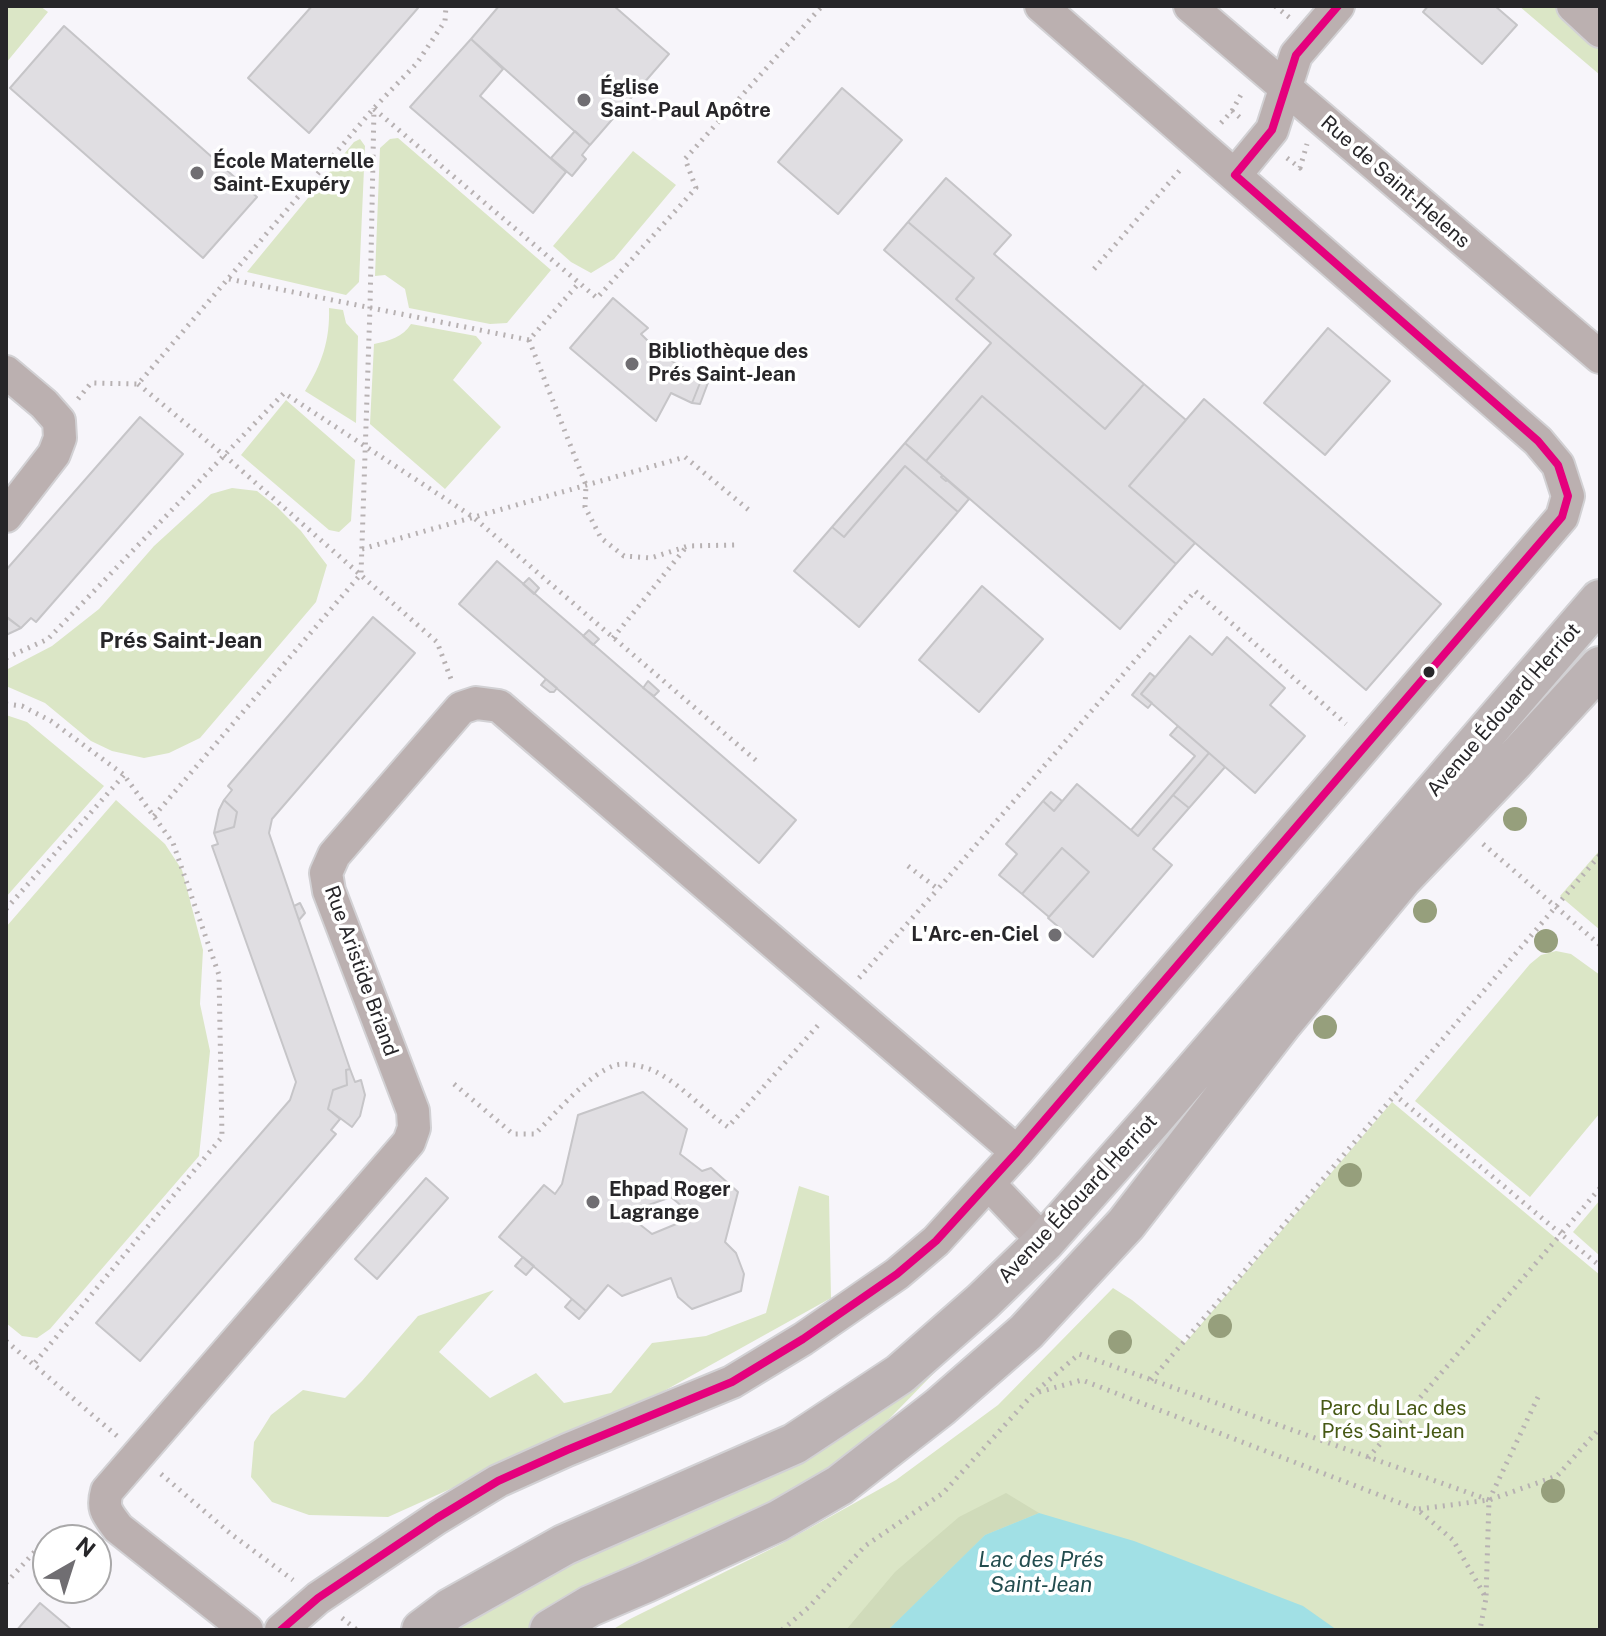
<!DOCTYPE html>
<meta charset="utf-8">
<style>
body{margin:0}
#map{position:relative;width:1606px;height:1636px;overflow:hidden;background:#f7f5fa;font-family:"Public Sans",sans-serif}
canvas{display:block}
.frame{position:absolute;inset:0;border:8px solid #272629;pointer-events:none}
.north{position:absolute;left:32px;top:1524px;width:80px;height:80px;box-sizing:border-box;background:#fff;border:2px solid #a9a8a9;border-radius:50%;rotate:39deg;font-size:22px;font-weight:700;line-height:32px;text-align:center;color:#272629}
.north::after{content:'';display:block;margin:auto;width:28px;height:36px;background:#706e72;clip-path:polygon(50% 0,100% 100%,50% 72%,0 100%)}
</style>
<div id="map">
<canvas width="1606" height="1636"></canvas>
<div class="frame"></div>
<div class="north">N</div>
</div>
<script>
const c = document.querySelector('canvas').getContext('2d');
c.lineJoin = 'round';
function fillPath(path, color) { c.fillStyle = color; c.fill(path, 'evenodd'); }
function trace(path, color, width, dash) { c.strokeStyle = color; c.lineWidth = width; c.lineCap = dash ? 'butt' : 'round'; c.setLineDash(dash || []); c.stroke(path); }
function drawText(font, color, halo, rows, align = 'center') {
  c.font = font + ' "Public Sans",sans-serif'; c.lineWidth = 7; c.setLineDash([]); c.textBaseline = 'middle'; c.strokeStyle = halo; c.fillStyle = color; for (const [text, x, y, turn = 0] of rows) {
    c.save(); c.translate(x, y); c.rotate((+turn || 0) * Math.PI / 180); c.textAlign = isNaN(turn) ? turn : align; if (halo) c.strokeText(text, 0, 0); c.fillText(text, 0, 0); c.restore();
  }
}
const green = new Path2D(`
 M6 6H40L48 12 6 63Z
 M1519 6H1555L1600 45V75Z
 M398 138 551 270 507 323 490 324 409 308 405 289 385 275 375 276 380 148 390 139Z
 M360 139 365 146 359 282 346 295 247 272 354 142Z
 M633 151 676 185 614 259 591 273 571 262 553 246Z
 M329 308 343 310 346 323 358 336 356 423 305 391C322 364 330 340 329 308Z
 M411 324 476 336 482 343 453 380 501 427 445 489 370 424 374 344C389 341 403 337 411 324Z
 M286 400 355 460 351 521 339 532 329 530 241 455Z
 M232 488 257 491 277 507 301 531 327 565 316 602 200 738 169 753 144 758 112 751 91 741 45 703 6 686V670L52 646 99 609 154 546 211 494Z
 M6 715 27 722 104 786 6 897Z
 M116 800 165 844 182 870 203 950 200 1004 210 1051 199 1156 50 1329 37 1338 22 1336 6 1323V927Z
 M1600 850V930L1560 896Z
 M1556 951 1571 954 1600 975V1113L1530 1197 1415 1101 1530 964 1541 955Z
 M1392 1102 1600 1275V1630H612L630 1619 783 1543 896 1480 998 1405 1113 1288 1132 1300 1185 1343Z
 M799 1186 829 1196 831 1298 646 1401 388 1517 309 1515 272 1502 251 1477 254 1442 271 1415 303 1390 345 1398 362 1381 418 1316 494 1290 439 1352 490 1398 536 1373 564 1403 611 1393 652 1343 706 1336 766 1313Z
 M1600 1200V1256L1573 1232Z
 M940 1367 843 1466 576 1603 529 1630H440L454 1618 813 1448Z`);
const forest = new Path2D(`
 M1006 1493 1039 1513 985 1535 888 1630H846L895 1572 959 1517Z`);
const water = new Path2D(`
 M1039 1513 1134 1541 1303 1606 1337 1630H888L985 1535Z`);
const building = new Path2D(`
 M312 6H415L418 8 309 133 248 78Z
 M499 6H614L669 54 590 145 471 39Z
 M1428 6H1495L1517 25 1482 64 1423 12Z
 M64 26 257 197 203 258 10 88Z
 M471 39 503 69 480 96 566 172 533 213 410 107Z
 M842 88 902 140 838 214 778 162Z
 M575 131 590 145 582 155 586 159 572 176 551 158Z
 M946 178 1011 235 994 254 1144 384 1105 429 956 299 974 278 908 222Z
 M908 222 974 278 956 299 1105 429 1144 384 1186 420 1129 486 1195 543 1176 564 982 396 926 461 905 443 991 343 884 250Z
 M613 298 648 328 641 334 654 347 668 359 702 378 692 403 671 393 656 421 570 348Z
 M1328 328 1390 381 1325 455 1264 403Z
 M702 378 709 380 700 404 692 403Z
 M982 396 1176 564 1120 629 926 461Z
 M1204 399 1441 604 1366 690 1129 486Z
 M140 417 183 454 36 622 31 618 21 628 6 617V570Z
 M905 443 943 476 941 477 946 481 947 480 969 499 958 512 905 466 844 537 832 527Z
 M905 466 958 512 859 627 794 571 832 527 844 537Z
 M497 561 796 820 759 863 459 604Z
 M529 578 539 588 534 594 523 584Z
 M982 586 1043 639 979 712 919 660Z
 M6 617H7L21 628 6 635Z
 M373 617 415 653 272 819 269 833 350 1069 346 1070 347 1085 333 1090 328 1109 340 1119 331 1130 336 1134 140 1361 96 1323 290 1100 296 1082 212 846 218 844 214 833 234 827 237 812 224 800 232 790 228 786Z
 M589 630 599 639 593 645 583 636Z
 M1190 636 1212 655 1227 637 1285 688 1270 705 1305 736 1255 793 1141 694Z
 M1150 673 1155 677 1141 694 1152 703 1148 708 1132 695Z
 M546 679 557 688 554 692H550L541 685Z
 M648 681 659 691 654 696 643 688Z
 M1178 726 1209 753 1138 836 1131 830 1195 756 1170 735Z
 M1209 753 1225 767 1189 808 1173 795Z
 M1077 784 1138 836 1173 795 1189 808 1153 849 1172 865 1093 957 1048 918 1089 872 1062 848 1022 894 999 875 1017 854 1006 844 1043 801 1054 811Z
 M1051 792 1062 801 1054 811 1043 801Z
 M224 800 237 812 234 827 214 833 219 810Z
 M1062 848 1089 872 1049 917 1022 894Z
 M300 903 305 913 299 920 294 906Z
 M350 1069 355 1082 361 1080 365 1095 360 1116 352 1127 328 1109 333 1090 347 1085 346 1070Z
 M643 1092 687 1129 680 1154 702 1171 711 1168 738 1192 725 1242 736 1253 744 1274 741 1291 692 1309 678 1297 671 1278 622 1296 608 1285 586 1311 499 1237 544 1185 555 1194 562 1184 578 1115ZM671 1197 685 1209 681 1222 652 1234 638 1223 643 1207Z
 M426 1178 448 1198 377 1279 355 1259Z
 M523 1257 534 1266 526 1275 515 1266Z
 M572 1299 586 1311 579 1319 565 1307Z
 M40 1603 72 1630H17Z`);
const path = new Path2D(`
 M1275 6 1290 18
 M374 109 597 298 696 188 685 159 822 6
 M1232 111 1243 91
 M1221 123 1232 111 1243 120
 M1287 158 1300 168 1307 144
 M1094 269 1181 169
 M229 279 529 340 579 283
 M529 340 586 485 585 507 601 538 624 556 651 558 688 546 736 545
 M138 384 225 456 437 642 451 679
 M78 399 91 383 138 384 374 108 417 63 445 21 446 6
 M362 549 685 457 750 511
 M613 638 687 546
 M6 658 48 639 284 393 473 517 759 763
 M6 704 22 706 51 721 124 775 173 843 219 975 222 1137 33 1365
 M154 816 361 574 370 307 374 108
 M1483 844 1600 945
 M908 866 938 889 1195 591 1346 724
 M6 909 124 775
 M859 978 938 889
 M454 1084 513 1134H535C555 1114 589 1073 616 1065 627 1062 648 1067 658 1073 684 1087 704 1111 728 1127L821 1022
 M1600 1188 1561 1234 1600 1266
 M6 1341 117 1436
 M1151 1380 1600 855
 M1039 1392 1082 1380 1418 1510 1453 1540 1486 1598 1480 1630
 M1368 1458 1561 1234 1395 1095
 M161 1474 231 1534 293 1580
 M1489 1500 1538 1397
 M1419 1509 1489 1500 1557 1476 1600 1428
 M55 1540 83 1527
 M6 1583 39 1547 48 1543
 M342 1618 357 1630
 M782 1630 809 1607 865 1546 943 1493 1034 1393 1079 1354 1489 1500 1486 1598`);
const minor = new Path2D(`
 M1190 6 1600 357
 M1573 6 1600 31
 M1235 175 1272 130 1296 55 1338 6
 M6 372 44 404 59 421 60 438 54 454 6 516
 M989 1184 1044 1242
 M247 1630 118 1528C107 1513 102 1509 107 1491L409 1142 414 1128 413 1111 329 891 326 873 334 855 461 708 476 703 499 706 1017 1152
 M281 1630 318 1598 437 1518 498 1481 567 1450 732 1382 803 1339 897 1274 936 1241 1017 1152 1562 517 1568 496 1558 465 1538 441 1041 6`);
const major = new Path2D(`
 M422 1630 450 1609 564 1545 794 1444 900 1374 982 1302 1044 1242 1152 1120 1600 600
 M550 1630 590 1606 646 1582 778 1521 840 1485 940 1407 1026 1332 1126 1224 1281 1024 1402 878 1514 761 1600 667`);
const bus1 = new Path2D(`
 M1235 175 1272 130 1296 55 1338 6
 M281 1630 318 1598 437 1518 498 1481 567 1450 732 1382 803 1339 897 1274 936 1241 1017 1152 1562 517 1568 496 1558 465 1538 441 1235 175`);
const trees = [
 [1515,819],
 [1425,911],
 [1546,941],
 [1325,1027],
 [1350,1175],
 [1220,1326],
 [1120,1342],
 [1553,1491]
];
const markers = [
 [584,100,8,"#706e72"],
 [197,173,8,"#706e72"],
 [632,364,8,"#706e72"],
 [1429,672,7,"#272629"],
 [1055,935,8,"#706e72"],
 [593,1202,8,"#706e72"]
];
const poiNames = [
 ["Église",600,88],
 ["Saint-Paul Apôtre",600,111],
 ["École Maternelle",213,162],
 ["Saint-Exupéry",213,185],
 ["Bibliothèque des",648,352],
 ["Prés Saint-Jean",648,375],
 ["L'Arc-en-Ciel",1039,935,"right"],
 ["Ehpad Roger",609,1190],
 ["Lagrange",609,1213]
];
const streetNames = [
 ["Rue de Saint-Helens",1395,182,41],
 ["Avenue Édouard Herriot",1504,710,-49],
 ["Rue Aristide Briand",361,971,70],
 ["Avenue Édouard Herriot",1078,1199,-47]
];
const parkNames = [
 ["Parc du Lac des",1393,1409],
 ["Prés Saint-Jean",1393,1432]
];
const neighbourhoodNames = [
 ["Prés Saint-Jean",181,641]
];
const waterNames = [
 ["Lac des Prés",1041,1560],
 ["Saint-Jean",1041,1585]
];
fillPath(green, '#dbe6c6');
fillPath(forest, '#d0dbba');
fillPath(water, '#a1e0e5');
fillPath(building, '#e0dee2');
trace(building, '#c6c5c8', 2);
trace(minor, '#d2d1d4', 36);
trace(major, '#d2d1d4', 44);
trace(path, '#b7b1b2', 5, [2, 6]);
trace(minor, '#bbb0b0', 32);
trace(major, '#bcb3b4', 40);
trace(bus1, '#e5007d', 8);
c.fillStyle = '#969f7c';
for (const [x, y] of trees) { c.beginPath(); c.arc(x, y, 12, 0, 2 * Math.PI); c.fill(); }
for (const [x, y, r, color] of markers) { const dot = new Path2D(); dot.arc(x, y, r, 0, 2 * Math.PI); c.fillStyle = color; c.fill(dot); trace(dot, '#fff', 3); }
drawText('bold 20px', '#272629', '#fff', poiNames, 'left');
drawText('20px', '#272629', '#fff', streetNames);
drawText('20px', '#475915', '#fff', parkNames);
drawText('bold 22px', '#272629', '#fff', neighbourhoodNames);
drawText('italic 22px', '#234d4f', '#fff', waterNames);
</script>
